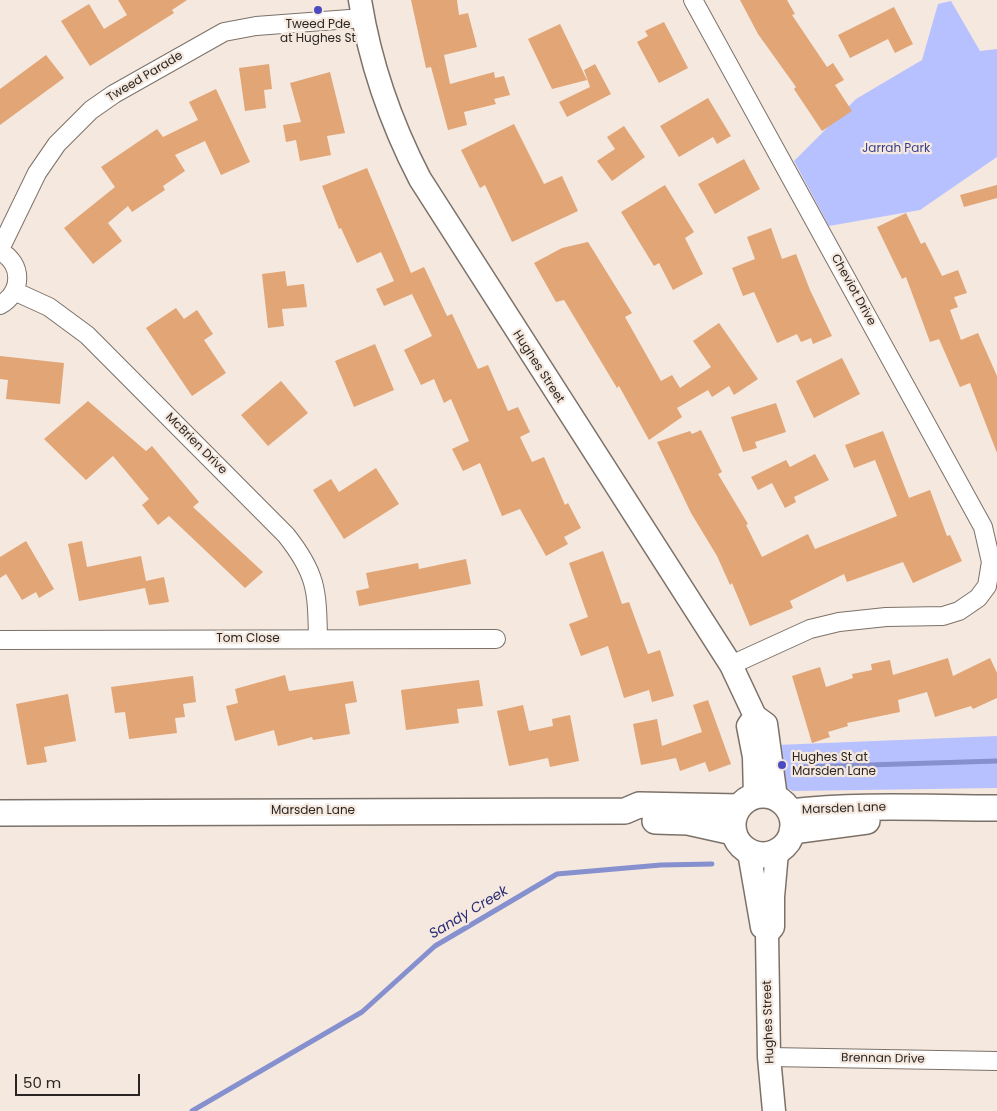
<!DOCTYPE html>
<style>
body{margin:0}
#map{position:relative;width:997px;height:1111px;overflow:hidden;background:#f5e8de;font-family:Poppins,sans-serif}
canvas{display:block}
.scale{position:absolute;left:15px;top:1074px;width:125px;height:22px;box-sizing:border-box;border:2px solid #2a2522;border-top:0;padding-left:6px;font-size:15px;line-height:18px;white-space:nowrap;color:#2a2522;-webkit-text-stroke:4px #f5e8de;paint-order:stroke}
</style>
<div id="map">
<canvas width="997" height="1111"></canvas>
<div class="scale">50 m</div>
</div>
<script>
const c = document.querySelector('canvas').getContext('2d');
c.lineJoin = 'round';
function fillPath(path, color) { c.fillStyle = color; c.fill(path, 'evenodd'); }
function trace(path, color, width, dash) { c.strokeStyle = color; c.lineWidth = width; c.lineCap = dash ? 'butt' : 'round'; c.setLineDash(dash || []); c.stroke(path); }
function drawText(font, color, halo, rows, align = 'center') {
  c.font = font + ' Poppins,sans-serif'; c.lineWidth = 4.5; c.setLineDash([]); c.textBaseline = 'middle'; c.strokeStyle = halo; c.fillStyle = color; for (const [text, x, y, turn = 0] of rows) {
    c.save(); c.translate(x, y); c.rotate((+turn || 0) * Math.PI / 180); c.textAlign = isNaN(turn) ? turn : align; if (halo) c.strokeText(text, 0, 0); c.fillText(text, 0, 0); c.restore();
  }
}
const green = new Path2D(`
 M951 1 980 51 997 49V157L920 210 829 226 794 161 856 99 922 60 938 4Z
 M997 736V788L793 791 783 786 777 745Z`);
const stream = new Path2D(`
 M803 767 997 761
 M192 1111 362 1012 435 946 557 874 661 865 712 864`);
const building = new Path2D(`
 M118 0H187L172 10 174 13 90 66 61 21 89 4 104 29 127 15Z
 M411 0H457L459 15 468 13 477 47 444 55 450 84 494 72 495 78 504 76 510 95 494 99 496 104 464 112 467 125 448 130 431 67 426 68Z
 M740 0H787L795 14 792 15 827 67 833 63 844 80 835 85 852 111 822 131 794 89 796 87 758 34Z
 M894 7 913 44 895 53 888 39 850 58 838 35Z
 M664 22 688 68 659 83 637 42 648 36 645 31Z
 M560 24 587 80 552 89 528 39Z
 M46 55 64 78 0 125V89Z
 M269 64 272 89 264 90 266 108 245 111 239 68Z
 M595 64 611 94 567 117 559 102 590 87 584 70Z
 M330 72 345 133 327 136 331 155 300 161 296 140 286 142 283 125 301 122 290 83Z
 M216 89 250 162 221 175 205 141 175 155 185 171 163 186 165 190 132 212 128 206 108 223 122 241 93 264 64 228 115 187 101 167 157 129 163 137 198 120 189 102Z
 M708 98 731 136 717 144 713 137 679 157 660 126Z
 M514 124 544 184 562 176 578 211 512 242 485 185 480 188 461 150Z
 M624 126 645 157 612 181 597 161 615 149 607 137Z
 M744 159 760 189 715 214 698 184Z
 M367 168 411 273 424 267 447 316 452 314 478 369 488 365 508 411 518 407 530 432 520 437 532 462 544 457 565 505 568 503 581 528 564 537 568 544 546 556 520 509 502 516 480 463 463 471 452 449 469 441 451 399 444 403 434 379 421 385 404 350 432 336 412 294 384 306 376 289 394 281 381 252 357 263 341 228 339 229 322 186Z
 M665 185 694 232 685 238 703 274 673 290 659 263 654 266 621 212Z
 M997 185V198L964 207 960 195Z
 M906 213 921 244 925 242 942 276 958 270 967 293 954 297 958 307 950 310 961 340 978 333 997 376V453L970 383 960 387 939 339 930 342 906 277 902 279 877 227Z
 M771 228 782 259 796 254 810 290 832 336 813 344 811 338 801 342 797 334 777 343 754 292 743 296 732 268 755 259 747 237Z
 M588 242 632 313 625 317 661 381 672 375 680 388 711 367 693 341 719 323 758 379 734 395 729 386 712 397 708 390 677 408 682 417 649 440 619 386 617 388 564 300 556 302 534 263 562 248Z
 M285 271 287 286 304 284 307 307 282 309 284 326 268 328 262 274Z
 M176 308 184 319 197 310 213 334 204 340 226 373 192 396 146 328Z
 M375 344 394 390 354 407 335 361Z
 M0 356 64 363 60 404 6 399 8 380 0 379Z
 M842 358 860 394 814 418 796 381Z
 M281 381 308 413 268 446 241 415Z
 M88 401 146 451 152 446 199 502 193 507 263 572 245 588 169 516 158 525 142 505 149 499 113 456 86 480 44 439Z
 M776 403 786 432 755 442 757 448 743 452 731 417Z
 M701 430 722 472 718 474 748 524 746 525 762 557 808 534 815 549 897 516 875 460 854 468 845 445 883 431 909 498 930 490 947 536 950 535 962 561 913 583 903 562 847 582 844 574 790 601 793 608 750 626 732 583 730 585 717 556 691 513 657 442 690 431 692 434Z
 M815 454 829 480 794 497 796 502 785 508 772 483 758 490 751 477 786 460 790 467Z
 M376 468 399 504 344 539 313 490 331 479 339 492Z
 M26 541 54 589 39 598 36 592 22 600 6 574 0 578V557Z
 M82 541 87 567 141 556 146 581 164 577 169 602 149 605 145 588 79 601 68 544Z
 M603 551 622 604 629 602 648 654 660 650 674 696 652 702 649 690 624 698 608 646 581 656 569 624 588 617 569 563Z
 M466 559 471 584 359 606 356 591 369 588 366 573 418 563 419 569Z
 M948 658 953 676 990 658 997 673V698L973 709 971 706 935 717 927 692 898 700 900 712 847 723 848 726 828 732 830 737 812 743 792 676 820 667 826 687 853 678 852 674 872 670 871 664 890 660 893 675Z
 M285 675 289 691 353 681 357 702 345 704 350 734 313 740 312 737 278 746 274 730 235 741 226 706 238 703 235 689Z
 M193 676 196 702 183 704 185 717 175 718 177 733 129 739 125 712 115 713 111 687Z
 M479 680 483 706 457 709 459 723 406 730 401 690Z
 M68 694 76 741 44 747 47 762 27 765 16 704Z
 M708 700 731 764 709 772 705 762 680 771 676 758 641 765 633 724 657 719 662 746 702 732 693 705Z
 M523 705 529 731 553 726 552 719 570 715 579 761 550 767 548 758 509 766 497 711Z`);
const minor = new Path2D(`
 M693 0 983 527 991 562 987 586 978 598 959 611 943 616 886 617 839 622 810 629 731 665
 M0 249 37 173 57 144 91 110 114 94 224 32 256 26 363 18
 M0 251C23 264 23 292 0 305
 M14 291 49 307 87 335 286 535C317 574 317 591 318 638
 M0 640 496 639
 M769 1057 997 1061`);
const tertiary = new Path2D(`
 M360 0C370 63 391 123 420 179L731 665 755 716 766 724 776 798
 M755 716 748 726 754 757 755 796
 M749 852 762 927
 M774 1111 769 1057 767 934 773 927V897L777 852`);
const secondary = new Path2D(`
 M733 825a30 30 0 1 1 60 0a30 30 0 1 1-60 0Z
 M790 812C859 804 928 808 997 808
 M0 813 625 811 639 805 739 807
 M655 821 688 822 733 832
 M792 831 867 821`);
const markers = [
 [318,10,5,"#4a4bc1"],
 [782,765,5,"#4a4bc1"]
];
const poiNames = [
 ["Tweed Pde",318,25],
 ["at Hughes St",318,39],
 ["Hughes St at",792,758,"left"],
 ["Marsden Lane",792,772,"left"]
];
const streetNames = [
 ["Tweed Parade",145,77,-31],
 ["Cheviot Drive",853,290,61],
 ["Hughes Street",538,367,57],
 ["McBrien Drive",196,444,45],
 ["Tom Close",248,639],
 ["Marsden Lane",844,809,-2],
 ["Marsden Lane",313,811],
 ["Hughes Street",769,1022,-92],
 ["Brennan Drive",883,1059,1]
];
const parkNames = [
 ["Jarrah Park",896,149]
];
const waterNames = [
 ["Sandy Creek",469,913,-31]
];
fillPath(green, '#b7c1ff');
trace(stream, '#8690cf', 5);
fillPath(building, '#e1a576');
trace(minor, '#7c7168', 20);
trace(tertiary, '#7c7168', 25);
trace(secondary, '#7c7168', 28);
trace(minor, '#fff', 18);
trace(tertiary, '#fff', 22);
trace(secondary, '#fff', 25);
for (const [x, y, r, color] of markers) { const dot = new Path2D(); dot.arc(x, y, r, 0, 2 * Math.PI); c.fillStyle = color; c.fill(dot); trace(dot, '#f5e8de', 2); }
drawText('12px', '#2a2522', '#f5e8de', poiNames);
drawText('12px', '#2a2522', '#f5e8de', streetNames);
drawText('12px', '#3a3f8a', '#f5e8de', parkNames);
drawText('italic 14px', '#2b2c76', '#f5e8de', waterNames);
</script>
